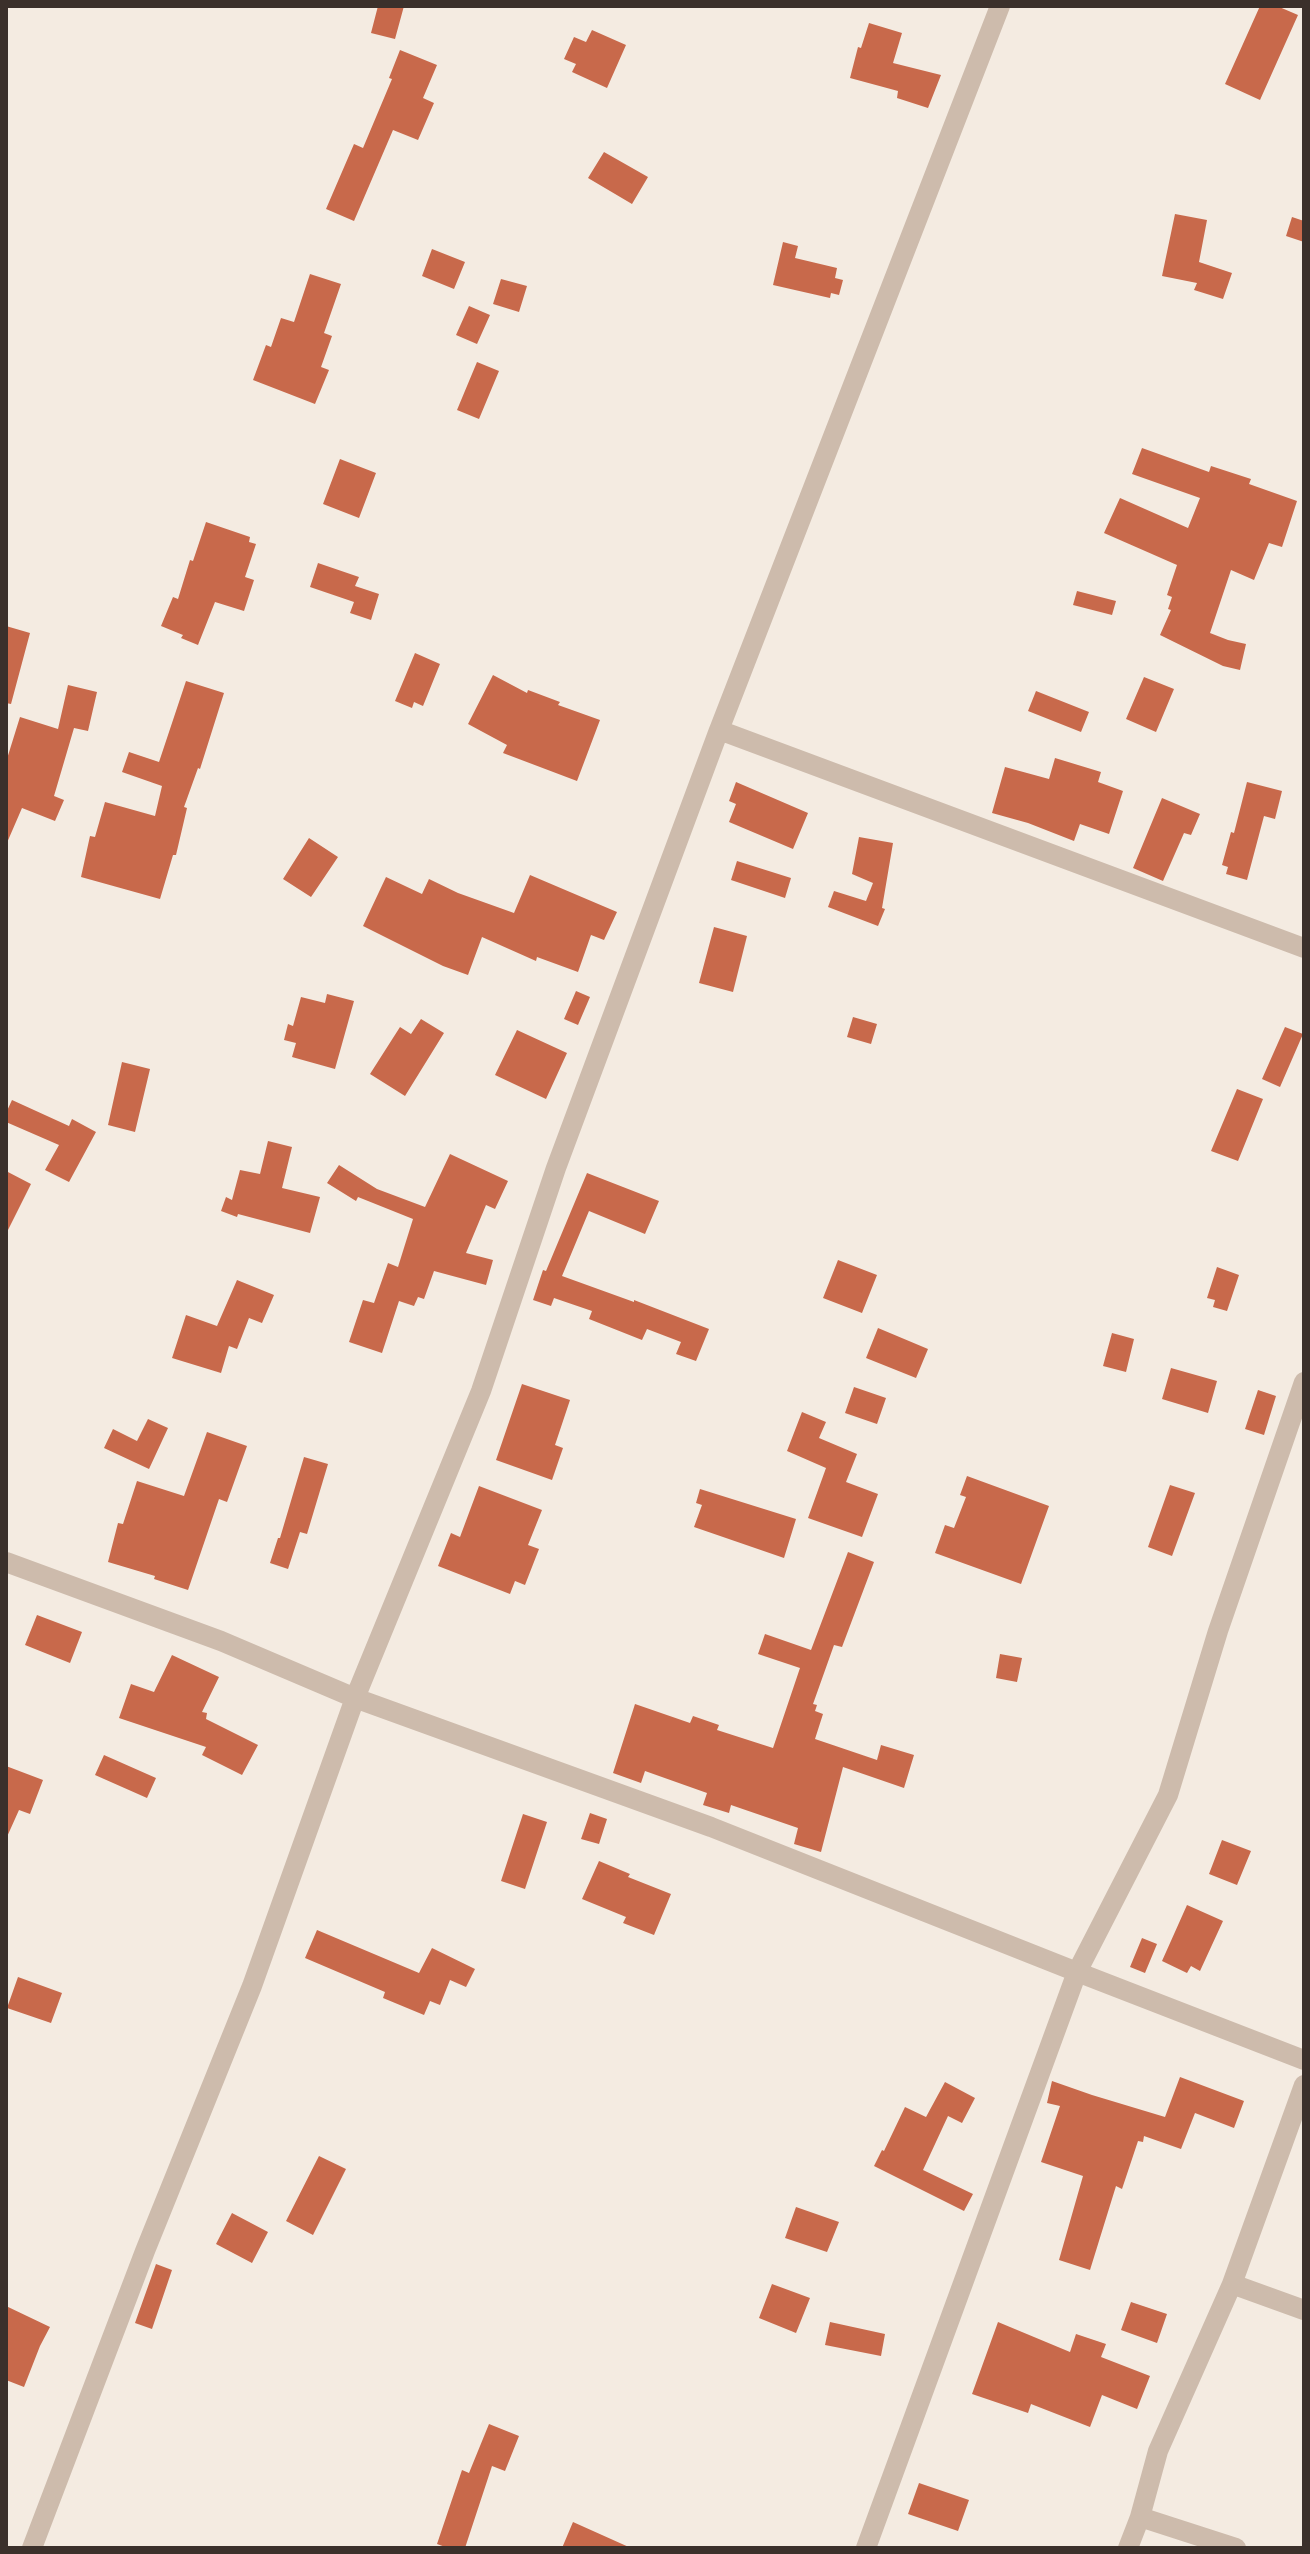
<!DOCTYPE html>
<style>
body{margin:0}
#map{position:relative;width:1310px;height:2554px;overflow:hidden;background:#f4ebe1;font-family:Karla,sans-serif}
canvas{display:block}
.frame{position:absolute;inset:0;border:8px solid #3b302b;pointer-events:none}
</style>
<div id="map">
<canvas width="1310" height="2554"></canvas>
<div class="frame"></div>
</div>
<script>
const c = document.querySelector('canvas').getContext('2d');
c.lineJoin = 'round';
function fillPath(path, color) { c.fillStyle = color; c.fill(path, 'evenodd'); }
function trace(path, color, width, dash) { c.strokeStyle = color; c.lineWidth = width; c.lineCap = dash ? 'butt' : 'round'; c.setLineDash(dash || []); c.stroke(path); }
const building = new Path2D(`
 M378 6H404L395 39 371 33Z
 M1260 6H1277L1298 15 1260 100 1225 84Z
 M869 23 902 33 893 63 941 75 928 108 897 98 898 91 850 78 858 47 861 48Z
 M592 30 626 45 607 88 572 72 576 64 564 59 574 37 586 42Z
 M400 50 437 65 423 98 434 103 418 140 393 130 354 221 326 209 354 144 363 148 392 79 389 78Z
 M604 152 648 177 632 204 588 178Z
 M1175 214 1207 220 1199 262 1232 273 1223 299 1194 290 1197 283 1162 276Z
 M1292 217 1304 221V242L1286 236Z
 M783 242 798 246 795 258 837 268 835 278 843 280 839 295 831 293 830 298 773 285Z
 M432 249 465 262 454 289 422 276Z
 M310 274 341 284 324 333 332 336 321 367 329 370 315 404 253 380 266 345 271 347 281 318 294 322Z
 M501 279 527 286 519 312 493 304Z
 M469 306 490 315 477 344 456 335Z
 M477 362 499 371 479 419 457 410Z
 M1142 448 1209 472 1211 466 1251 479 1249 484 1297 501 1282 547 1269 543 1254 580 1231 570 1210 633 1228 640 1246 644 1240 670 1223 666 1160 635 1171 610 1168 609 1172 597 1167 595 1177 565 1104 533 1120 498 1188 528 1200 498 1132 474Z
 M340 459 376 473 359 518 323 504Z
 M206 522 250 537 249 542 256 544 245 577 254 580 244 611 215 602 198 645 181 638 183 635 161 626 173 597 178 599 190 560 193 561Z
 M318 563 359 577 355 586 379 594 371 620 350 613 354 602 310 587Z
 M1077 591 1116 601 1112 615 1073 605Z
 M6 626 30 633 11 704 6 703Z
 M415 653 440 664 423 706 414 702 412 708 395 701Z
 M493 675 527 693 528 690 560 702 558 705 600 720 577 781 503 753 507 745 468 724Z
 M1144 677 1174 689 1156 732 1126 719Z
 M186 681 224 693 200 769 198 768 184 807 187 808 176 855H173L160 899 81 877 90 836 95 837 105 802 155 816 162 786 122 772 129 752 159 762Z
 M68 685 97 692 88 731 74 728 54 796 64 800 55 821 22 808 6 845V762L20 717 58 729Z
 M1036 691 1089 712 1081 732 1028 711Z
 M1055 758 1101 772 1098 782 1123 791 1109 834 1080 824 1074 841 1028 823 992 813 1005 767 1049 779Z
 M736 782 808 813 793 849 729 822 736 804 729 801Z
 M1247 782 1282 791 1275 819 1264 816 1247 880 1226 874 1228 867 1222 865 1231 832 1234 833Z
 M1162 798 1200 814 1191 835 1184 833 1163 881 1133 868Z
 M859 837 893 843 882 908 885 909 878 926 828 907 834 891 866 901 873 883 852 874Z
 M309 838 338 857 311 897 283 879Z
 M737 861 791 878 785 898 731 880Z
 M530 875 617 912 604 940 591 935 578 972 537 957 536 961 482 937 468 975 443 966 363 926 386 877 422 894 429 879 458 893 514 913Z
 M714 927 747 936 733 992 699 983Z
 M576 991 590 997 578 1025 564 1019Z
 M327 994 354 1001 335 1069 292 1057 296 1043 284 1040 288 1024 293 1026 301 997 325 1003Z
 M853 1017 877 1024 871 1044 847 1037Z
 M421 1019 444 1033 405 1096 370 1074 400 1027 411 1034Z
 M1285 1027 1303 1034 1280 1087 1262 1079Z
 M517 1030 567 1053 546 1099 495 1075Z
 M122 1062 150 1069 135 1132 108 1125Z
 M1237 1089 1263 1099 1238 1161 1211 1151Z
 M12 1100 69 1126 72 1119 96 1132 69 1182 45 1170 59 1145 6 1122V1113Z
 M268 1141 292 1147 282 1188 320 1197 310 1233 238 1214 237 1217 221 1211 226 1197 232 1200 240 1170 260 1174Z
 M450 1154 508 1181 495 1209 486 1205 466 1253 493 1260 486 1285 434 1271 424 1299 418 1297 414 1306 399 1301 382 1353 349 1342 363 1300 374 1303 388 1263 398 1267 413 1219 358 1197 356 1201 327 1183 339 1165 377 1189 425 1207Z
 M6 1171 31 1184 6 1234Z
 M587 1173 659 1201 645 1234 589 1211 562 1276 634 1302V1300L709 1329 696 1361 676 1354 681 1342 647 1329 642 1340 589 1319 592 1311 554 1298 551 1306 533 1300 543 1270 546 1271Z
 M838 1260 877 1275 862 1313 823 1298Z
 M1217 1267 1239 1275 1227 1311 1213 1307 1215 1300 1207 1298Z
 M237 1280 274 1295 262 1323 249 1318 237 1349 229 1346 221 1373 172 1358 186 1315 217 1326Z
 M878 1328 928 1349 916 1378 866 1358Z
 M1112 1333 1134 1339 1126 1372 1103 1366Z
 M1171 1368 1217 1381 1208 1413 1162 1399Z
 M522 1384 570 1400 555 1445 563 1448 552 1480 496 1460Z
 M854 1387 886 1398 877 1424 845 1413Z
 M1258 1390 1276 1396 1264 1435 1245 1429Z
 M802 1412 826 1422 819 1438 857 1454 846 1482 878 1494 862 1537 808 1518 826 1468 787 1451Z
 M148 1419 168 1428 149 1469 104 1448 113 1429 137 1441Z
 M207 1432 247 1446 227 1502 219 1499 188 1590 154 1579 155 1576 108 1562 118 1523 123 1524 137 1481 184 1496Z
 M304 1457 328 1464 307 1534 300 1532 288 1569 270 1563 278 1538H280Z
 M967 1476 1049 1506 1021 1584 935 1553 945 1525 954 1528 966 1497 960 1495Z
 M1170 1485 1195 1493 1172 1556 1148 1547Z
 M479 1486 542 1510 528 1545 539 1549 525 1585 515 1581 510 1594 438 1566 451 1533 460 1537Z
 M700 1489 796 1519 784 1558 694 1527 702 1505 696 1503Z
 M848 1552 874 1562 842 1647 834 1645 813 1704 817 1705 815 1711 823 1714 815 1739 877 1760 881 1745 914 1755 904 1788 843 1767 821 1852 794 1844 798 1828 731 1805 729 1813 703 1805 707 1793 645 1771 641 1783 613 1773 635 1704 690 1723 693 1716 719 1725 717 1730 773 1748 800 1668 758 1654 765 1634 811 1650Z
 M37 1615 82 1632 70 1663 25 1645Z
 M1000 1654 1022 1658 1017 1682 996 1678Z
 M172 1655 219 1677 202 1712 207 1713 206 1719 258 1745 242 1775 202 1755 206 1747 119 1718 131 1684 154 1692Z
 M104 1755 156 1778 147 1798 95 1775Z
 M6 1766 43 1780 30 1814 19 1810 6 1839Z
 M590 1813 607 1819 599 1844 581 1839Z
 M523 1814 547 1822 525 1889 501 1881Z
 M1222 1840 1251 1851 1237 1885 1209 1874Z
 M599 1861 630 1874 628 1877 671 1894 654 1935 623 1923 626 1917 582 1899Z
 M1187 1905 1223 1921 1200 1971 1191 1966 1187 1973 1162 1961Z
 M317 1930 419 1973 432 1948 475 1969 466 1987 450 1980 440 2005 430 2001 424 2015 383 1998 385 1992 305 1958Z
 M1142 1938 1157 1944 1145 1973 1130 1967Z
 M18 1977 62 1993 51 2023 7 2008Z
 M1180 2077 1244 2101 1234 2128 1195 2113 1181 2149 1144 2136 1143 2142 1138 2141 1122 2189 1116 2186 1090 2270 1059 2260 1083 2176 1041 2162 1060 2106 1047 2103 1052 2081 1092 2095 1165 2117Z
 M945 2082 975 2098 962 2123 948 2116 923 2170 973 2194 964 2211 874 2166 882 2150 884 2151 905 2107 926 2117Z
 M319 2156 346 2169 313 2235 286 2221Z
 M796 2207 839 2222 827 2252 785 2238Z
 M232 2213 268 2232 252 2263 216 2244Z
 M156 2264 172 2270 152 2329 135 2323Z
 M772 2284 810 2298 796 2333 759 2318Z
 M1131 2302 1167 2314 1157 2343 1121 2330Z
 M6 2306 50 2327 40 2346 24 2387 6 2380Z
 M830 2322 885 2334 881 2356 825 2345Z
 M998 2322 1070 2352 1076 2334 1106 2344 1101 2357 1150 2376 1137 2409 1102 2395 1090 2427 1031 2404 1028 2413 972 2394Z
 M489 2424 519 2436 505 2471 492 2466 465 2548H448L437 2544 462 2470 469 2473Z
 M919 2483 969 2500 958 2531 908 2514Z
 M573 2522 631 2548H562Z`);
const minor = new Path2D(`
 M719 730 1000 6
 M6 1562 221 1641 355 1698 481 1391 556 1168 719 730 1304 948
 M1304 2085 1232 2284 1304 2310
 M1232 2284 1158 2451 1140 2517 1236 2548
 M32 2548 145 2251 252 1986 355 1698 711 1827 1077 1972 1168 1795 1218 1631 1304 1382
 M866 2548 1077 1972 1304 2060
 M1128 2548 1140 2517`);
fillPath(building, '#c8694b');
trace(minor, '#cdbbac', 20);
</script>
